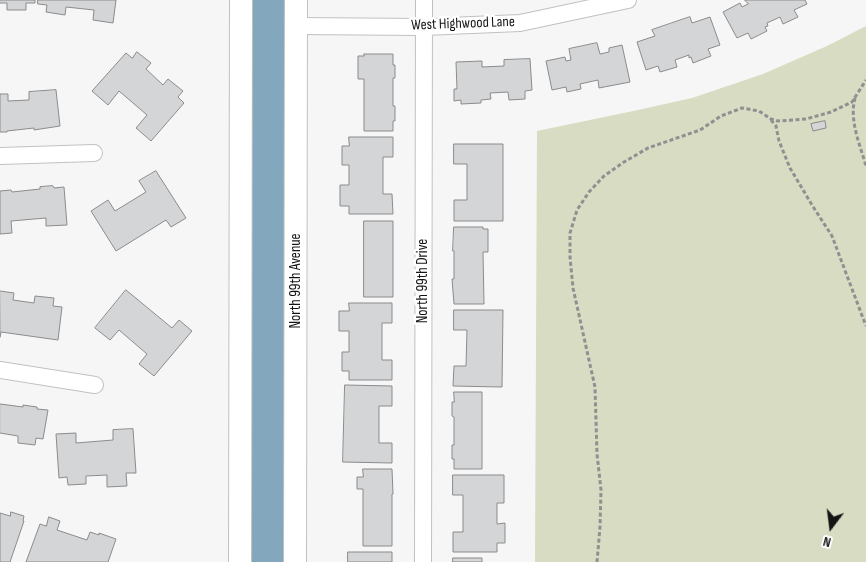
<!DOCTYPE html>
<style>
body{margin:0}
#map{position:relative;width:866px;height:562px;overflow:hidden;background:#f6f6f7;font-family:"Sofia Sans Condensed",sans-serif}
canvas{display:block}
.north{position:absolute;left:806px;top:502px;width:50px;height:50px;-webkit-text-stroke:4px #fff;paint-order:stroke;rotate:195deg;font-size:14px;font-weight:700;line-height:20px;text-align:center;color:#141415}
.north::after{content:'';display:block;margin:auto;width:18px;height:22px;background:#141415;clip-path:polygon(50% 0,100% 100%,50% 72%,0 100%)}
</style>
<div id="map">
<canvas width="866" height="562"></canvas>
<div class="north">N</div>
</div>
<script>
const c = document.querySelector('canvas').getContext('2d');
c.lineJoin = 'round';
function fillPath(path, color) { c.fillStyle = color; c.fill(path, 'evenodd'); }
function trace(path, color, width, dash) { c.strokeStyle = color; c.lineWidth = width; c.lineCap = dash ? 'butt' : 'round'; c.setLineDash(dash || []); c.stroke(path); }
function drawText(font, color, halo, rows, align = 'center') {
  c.font = font + ' "Sofia Sans Condensed",sans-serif'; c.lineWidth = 5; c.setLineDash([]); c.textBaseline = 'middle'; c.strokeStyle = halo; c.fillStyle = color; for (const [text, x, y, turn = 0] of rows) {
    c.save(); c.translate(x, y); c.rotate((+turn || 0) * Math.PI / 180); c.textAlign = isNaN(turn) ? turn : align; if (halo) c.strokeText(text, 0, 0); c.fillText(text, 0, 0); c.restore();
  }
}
const green = new Path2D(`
 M866 26V562H535L537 131 638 110 692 98 763 74 827 46Z`);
const water = new Path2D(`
 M249 0H285L284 562H247Z`);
const building = new Path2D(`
 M0 0H35V3H26V10H7V3H0Z
 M38 0H116L113 23 93 20 94 10 66 7 65 15 46 12 47 5 38 4Z
 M745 0H805L807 4 794 10 798 17 783 24 780 17 767 23 768 26 765 27 767 31 751 39 748 33 737 38 723 12 740 3 742 7 748 4Z
 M690 17 692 23 710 17 720 45 708 49 711 56 693 63 691 57 689 58V55L675 60 677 67 660 72 658 66 646 70 637 42 655 36 652 30Z
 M597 43 600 54 609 52V48L622 45 630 82 599 88 598 80 580 84 581 89 567 92 566 87 552 90 546 61 565 57 566 61 571 60 569 49Z
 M137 52 151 63 146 69 163 85 168 79 183 91 178 97 184 103 151 141 136 128 147 115 119 91 108 105 92 91 126 53 132 58Z
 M364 54H393V65H395V78H393V106H395V121H393V131H364V79H358V56H364Z
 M530 59 532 90 525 91V99L509 100 508 92 490 93 491 99 481 100V103L461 104V100L454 101V89H457L456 62 482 61V67L504 66V60Z
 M56 90 60 126 34 130V128L7 131V132H0V94H8V101L29 100V92Z
 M825 121 826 127V128L813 131 811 124Z
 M349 137H393V157H383V194H392L393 214H349V206H340V185H349V165H342V146H349Z
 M454 144H503V221H454V200H467V164H454Z
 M156 171 186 218 171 227 166 220 116 251 91 211 108 200 115 211 146 192 139 181Z
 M53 186 54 188 64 187 67 225 46 226V218L11 221 12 233 0 234V191L11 190 12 192 40 189V187Z
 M364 221H393V297H364Z
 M454 227H483V229H488V252H483L484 304H454L452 279H454V251H453Z
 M126 290 172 328 179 320 192 331 154 376 139 364 147 354 119 330 110 340 95 328Z
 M0 291 14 293 13 300 34 303 35 296 54 298 53 306 62 307 58 340 1 332 0 337Z
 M349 303H392V323H382V360H392V380H349V371H342V352H349V331H339V311H349Z
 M454 310H503L502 387 453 386 454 366H466L467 330H454Z
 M345 385 392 386V406H379V443H392V463L343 462Z
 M454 392H482V469H454V459H452V445H454V417L452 416V402H454Z
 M0 404 23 407V405L37 407V409L48 410 43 439 36 438 35 445 18 443V436L0 433Z
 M133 429 136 473H126L127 486 107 487V475L86 476V484L68 485 67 477 59 478 56 434 76 433V443L113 440V430Z
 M363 469H392L393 494H392V546H363V489H357V477H363Z
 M453 475H504V503H497V524L505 523V543H497V552H453V532H463V495H453Z
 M11 512 24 516 23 521H24L10 562H0V513L10 516Z
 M49 517 60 521 57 530 87 540 90 532 99 535V533L116 539 108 562H26L40 524 46 526Z
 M348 552H392V562H348Z
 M453 558H482V562H453Z`);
const path = new Path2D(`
 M855 98C849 120 860 145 866 166
 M771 120 776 126 779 141 790 168 812 205 832 236 866 326
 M597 562 600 527 601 490 597 454 595 387 573 288 570 257V233L577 210 589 192 604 176 624 162 648 148 700 130 721 116 742 108 759 111 771 119 778 121 806 119 831 112 852 102 866 80`);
const minor = new Path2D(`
 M296 26 424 27 520 23 628 0
 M0 156 94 153
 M0 370 95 385
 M423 562 424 0`);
const secondary = new Path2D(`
 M240 562 241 0
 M295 562 296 0`);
const streetNames = [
 ["West Highwood Lane",463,24,-2],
 ["North 99th Avenue",296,281,-90],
 ["North 99th Drive",423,281,-90]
];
fillPath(green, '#d7dcc2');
fillPath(water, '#83a8bd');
fillPath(building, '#d4d5d6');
trace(building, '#8b8b8c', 1);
trace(minor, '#c1c1c2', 18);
trace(secondary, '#c1c1c2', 24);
trace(path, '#909091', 3, [4, 2.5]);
trace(minor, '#fff', 16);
trace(secondary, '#fff', 22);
drawText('15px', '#141415', '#fff', streetNames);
</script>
